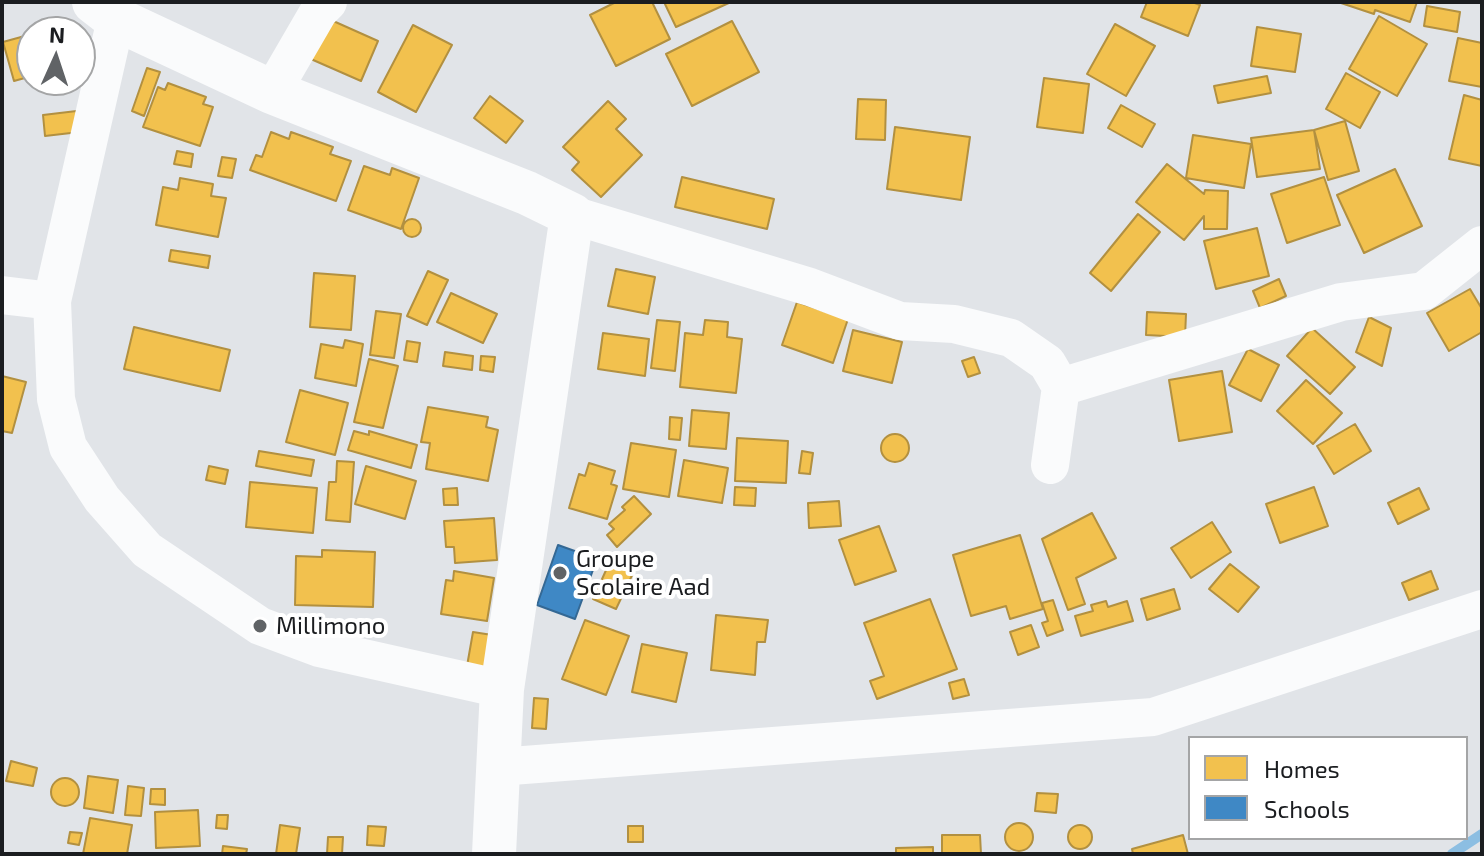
<!DOCTYPE html>
<style>
body{margin:0}
#map{position:relative;width:1484px;height:856px;overflow:hidden;background:#e1e4e8;font-family:"Exo 2",sans-serif}
canvas{display:block}
.frame{position:absolute;inset:0;border:4px solid #1b1d20;pointer-events:none}
.legend{position:absolute;left:1188px;top:736px;width:280px;height:104px;box-sizing:border-box;background:#fff;border:2px solid #a4a5a6;margin:0;padding:10px 14px;list-style:none;font-size:24px;color:#1b1d20}
.legend li{display:flex;align-items:center;gap:16px;height:40px}
.legend b{width:40px;border:2px solid #a4a5a6}
.north{position:absolute;left:16px;top:16px;width:80px;height:80px;box-sizing:border-box;background:#fff;border:2px solid #a4a5a6;border-radius:50%;rotate:3deg;font-size:22px;font-weight:700;line-height:32px;text-align:center;color:#1b1d20}
.north::after{content:'';display:block;margin:auto;width:28px;height:36px;background:#606366;clip-path:polygon(50% 0,100% 100%,50% 72%,0 100%)}
</style>
<div id="map">
<canvas width="1484" height="856"></canvas>
<div class="frame"></div>
<ul class="legend">
<li><b style="height:22px;background:#f2c14e"></b>Homes</li>
<li><b style="height:22px;background:#3f88c5"></b>Schools</li>
</ul>
<div class="north">N</div>
</div>
<script>
const c = document.querySelector('canvas').getContext('2d');
c.lineJoin = 'round';
function fillPath(path, color) { c.fillStyle = color; c.fill(path, 'evenodd'); }
function trace(path, color, width, dash) { c.strokeStyle = color; c.lineWidth = width; c.lineCap = dash ? 'butt' : 'round'; c.setLineDash(dash || []); c.stroke(path); }
function drawText(font, color, halo, rows, align = 'center') {
  c.font = font + ' "Exo 2",sans-serif'; c.lineWidth = 8; c.setLineDash([]); c.textBaseline = 'middle'; c.strokeStyle = halo; c.fillStyle = color; for (const [text, x, y, turn = 0] of rows) {
    c.save(); c.translate(x, y); c.rotate((+turn || 0) * Math.PI / 180); c.textAlign = isNaN(turn) ? turn : align; if (halo) c.strokeText(text, 0, 0); c.fillText(text, 0, 0); c.restore();
  }
}
const homes = new Path2D(`
 M616 2H652L670 39 616 66 590 15Z
 M664 2H731L676 27Z
 M1147 2H1192L1200 5 1188 36 1141 17Z
 M1338 2H1417L1410 22 1375 10 1374 14Z
 M1427 6 1460 12 1457 32 1424 26Z
 M322 16 378 41 361 81 304 56Z
 M1379 16 1427 44 1397 96 1349 69Z
 M732 21 759 72 692 106 666 54Z
 M1115 24 1155 46 1126 96 1087 74Z
 M413 25 452 45 416 112 378 92Z
 M1257 27 1301 34 1295 72 1251 66Z
 M32 34V76L14 81 3 42Z
 M1458 38 1482 43V87L1449 81Z
 M147 68 160 72 144 116 132 111Z
 M1346 73 1380 92 1360 128 1326 109Z
 M1267 76 1271 93 1218 103 1214 86Z
 M1044 78 1089 84 1083 133 1037 127Z
 M168 83 206 97 203 104 213 107 200 146 143 127 158 87 165 90Z
 M1464 95 1482 100V166L1449 159Z
 M490 96 523 121 506 143 474 118Z
 M858 99 886 100 885 140 856 139Z
 M608 101 626 119 616 129 642 155 601 197 572 170 579 162 563 147Z
 M1121 105 1155 124 1142 147 1108 128Z
 M85 110 88 131 45 136 43 115Z
 M1345 121 1359 171 1328 180 1314 130Z
 M895 127 970 137 961 200 887 189Z
 M1314 130 1320 169 1257 177 1251 138Z
 M271 132 289 139 291 132 333 147 330 154 351 161 336 201 250 170 256 155 262 157Z
 M1193 135 1251 144 1244 188 1186 178Z
 M177 151 193 154 191 167 174 164Z
 M222 157 236 159 232 178 218 176Z
 M1167 164 1204 194 1205 190 1228 191 1227 229H1204V216L1184 240 1136 202Z
 M364 166 390 175 392 168 419 178 401 229 348 210Z
 M1395 169 1422 226 1364 253 1337 195Z
 M682 177 774 199 767 229 675 207Z
 M1324 177 1340 225 1287 243 1271 194Z
 M180 178 213 184 211 196 226 198 218 237 156 225 163 187 178 190Z
 M1138 214 1160 232 1111 291 1090 273Z
 M403 228a9 9 0 1 1 18 0a9 9 0 1 1-18 0Z
 M1257 228 1269 276 1216 289 1204 241Z
 M171 250 210 256 208 268 169 261Z
 M616 269 655 277 648 314 608 306Z
 M428 271 448 280 427 325 407 316Z
 M314 273 355 276 351 330 310 327Z
 M1279 279 1286 296 1260 308 1253 291Z
 M1470 289 1482 309V332L1449 351 1427 313Z
 M451 293 497 314 483 343 437 322Z
 M797 302 848 319 833 363 782 345Z
 M376 311 401 314 394 358 370 355Z
 M1147 312 1186 314 1185 337 1146 335Z
 M1369 317 1391 328 1382 366 1356 352Z
 M657 320 680 322 675 371 651 368Z
 M705 320 728 322 727 337 742 339 736 393 680 387 685 333 703 335Z
 M134 327 230 350 220 391 124 369Z
 M1312 328 1355 367 1330 394 1287 356Z
 M853 330 902 342 892 383 843 371Z
 M603 333 649 339 645 376 598 369Z
 M345 340 363 344 356 386 315 378 321 344 343 348Z
 M407 341 420 343 417 362 404 360Z
 M1248 349 1279 365 1261 401 1229 385Z
 M445 352 473 356 472 370 443 366Z
 M481 356 495 357 493 372 480 370Z
 M974 357 980 373 968 377 962 361Z
 M369 359 398 366 383 428 354 422Z
 M1222 371 1232 432 1179 441 1169 380Z
 M2 376 26 382 12 433 2 431Z
 M1306 380 1342 413 1313 444 1277 411Z
 M300 390 348 403 335 455 286 442Z
 M428 407 488 417 486 427 498 430 488 481 426 469 430 443 421 442Z
 M692 410 729 413 726 449 689 446Z
 M670 417 682 418 680 440 669 439Z
 M1355 424 1371 451 1334 474 1317 446Z
 M354 431 369 435V431L417 445 411 468 348 450Z
 M881 448a14 14 0 1 1 28 0a14 14 0 1 1-28 0Z
 M737 438 788 441 786 483 735 481Z
 M631 443 676 450 669 497 623 489Z
 M259 451 314 460 311 476 256 466Z
 M802 451 813 453 810 474 799 473Z
 M684 460 728 468 722 503 678 496Z
 M337 461 354 462 350 522 326 520 329 482H336Z
 M589 463 615 471 611 484 617 486 607 519 569 508 579 474 585 476Z
 M209 466 228 470 225 484 206 480Z
 M366 466 416 481 405 519 355 504Z
 M250 482 317 488 313 533 246 527Z
 M735 487 756 488 755 506 734 505Z
 M1314 487 1328 526 1280 543 1266 504Z
 M457 488 458 505H444L443 489Z
 M1419 488 1429 509 1398 524 1388 503Z
 M634 496 651 514 617 547 607 535 614 529 609 524 625 510 622 507Z
 M839 501 841 526 809 528 808 503Z
 M1092 513 1116 558 1076 578 1085 604 1068 610 1042 539Z
 M494 518 497 560 455 563 454 547H446L444 521Z
 M1212 522 1231 552 1191 578 1171 548Z
 M879 526 896 571 855 585 839 540Z
 M1020 535 1043 609 1010 619 1006 606 971 616 953 555Z
 M322 550 375 552 373 607 295 605 296 556 322 557Z
 M612 557 636 567 616 609 593 599Z
 M1230 564 1259 587 1238 612 1209 589Z
 M454 571 494 578 487 621 441 614 446 580 453 581Z
 M1431 571 1438 589 1409 600 1402 583Z
 M1174 589 1180 609 1147 620 1141 599Z
 M930 599 957 669 877 699 870 681 884 676 864 623Z
 M1053 600 1063 630 1047 636 1042 623 1048 621 1042 603Z
 M1106 601 1108 607 1127 601 1133 621 1081 636 1075 616 1093 611 1091 605Z
 M716 615 768 620 765 642H757L755 675 711 670Z
 M585 620 629 636 606 695 562 679Z
 M1031 625 1039 647 1018 655 1010 632Z
 M473 632 492 635 486 669 467 666Z
 M642 644 687 653 676 702 632 692Z
 M964 679 969 695 953 699 949 683Z
 M534 698 548 699 546 729 532 728Z
 M11 761 37 768 33 786 6 781Z
 M88 776 118 780 113 813 84 808Z
 M51 792a14 14 0 1 1 28 0a14 14 0 1 1-28 0Z
 M128 786 144 788 141 816 125 815Z
 M151 789H165V805L150 804Z
 M1037 793 1058 794 1056 813 1035 811Z
 M198 810 200 846 156 848 155 812Z
 M217 815H228L227 829 216 828Z
 M90 818 132 825 127 854H83Z
 M1005 837a14 14 0 1 1 28 0a14 14 0 1 1-28 0Z
 M280 825 300 828 296 854H276Z
 M1068 837a12 12 0 1 1 24 0a12 12 0 1 1-24 0Z
 M368 826 386 827 384 846 367 845Z
 M628 826H643V842H628Z
 M70 832 82 833 79 845 68 843Z
 M942 835H980L981 854H942Z
 M1183 835 1188 854H1133L1132 849Z
 M328 837H343L342 854H327Z
 M223 846 247 849 246 854H222Z
 M933 847V854H896V848Z`);
const schools = new Path2D(`
 M558 545 597 559 575 619 537 605Z`);
const stream = new Path2D(`
 M1452 854 1482 834`);
const minor = new Path2D(`
 M116 19 52 301 56 399 68 447 102 499 147 550 260 626 319 648 502 689
 M272 92 319 11 328 2
 M572 215 810 287 900 321 954 324 1011 338 1047 363 1061 387 1050 465
 M2 295 52 301
 M1061 387 1341 302 1424 291 1482 245
 M498 767 1153 717 1482 609`);
const tertiary = new Path2D(`
 M94 2 116 19 272 92 527 193 572 215 502 689 494 854`);
const markers = [
 [560,573,8,"#606366"],
 [260,626,8,"#606366"]
];
const poiNames = [
 ["Groupe",576,559],
 ["Scolaire Aad",576,587],
 ["Millimono",276,626]
];
fillPath(homes, '#f2c14e');
trace(homes, '#b29040', 2);
fillPath(schools, '#3f88c5');
trace(schools, '#346894', 2);
trace(stream, '#8cbee2', 10);
trace(minor, '#fafbfc', 38);
trace(tertiary, '#fafbfc', 44);
for (const [x, y, r, color] of markers) { const dot = new Path2D(); dot.arc(x, y, r, 0, 2 * Math.PI); c.fillStyle = color; c.fill(dot); trace(dot, '#fff', 3); }
drawText('24px', '#1b1d20', '#fff', poiNames, 'left');
</script>
